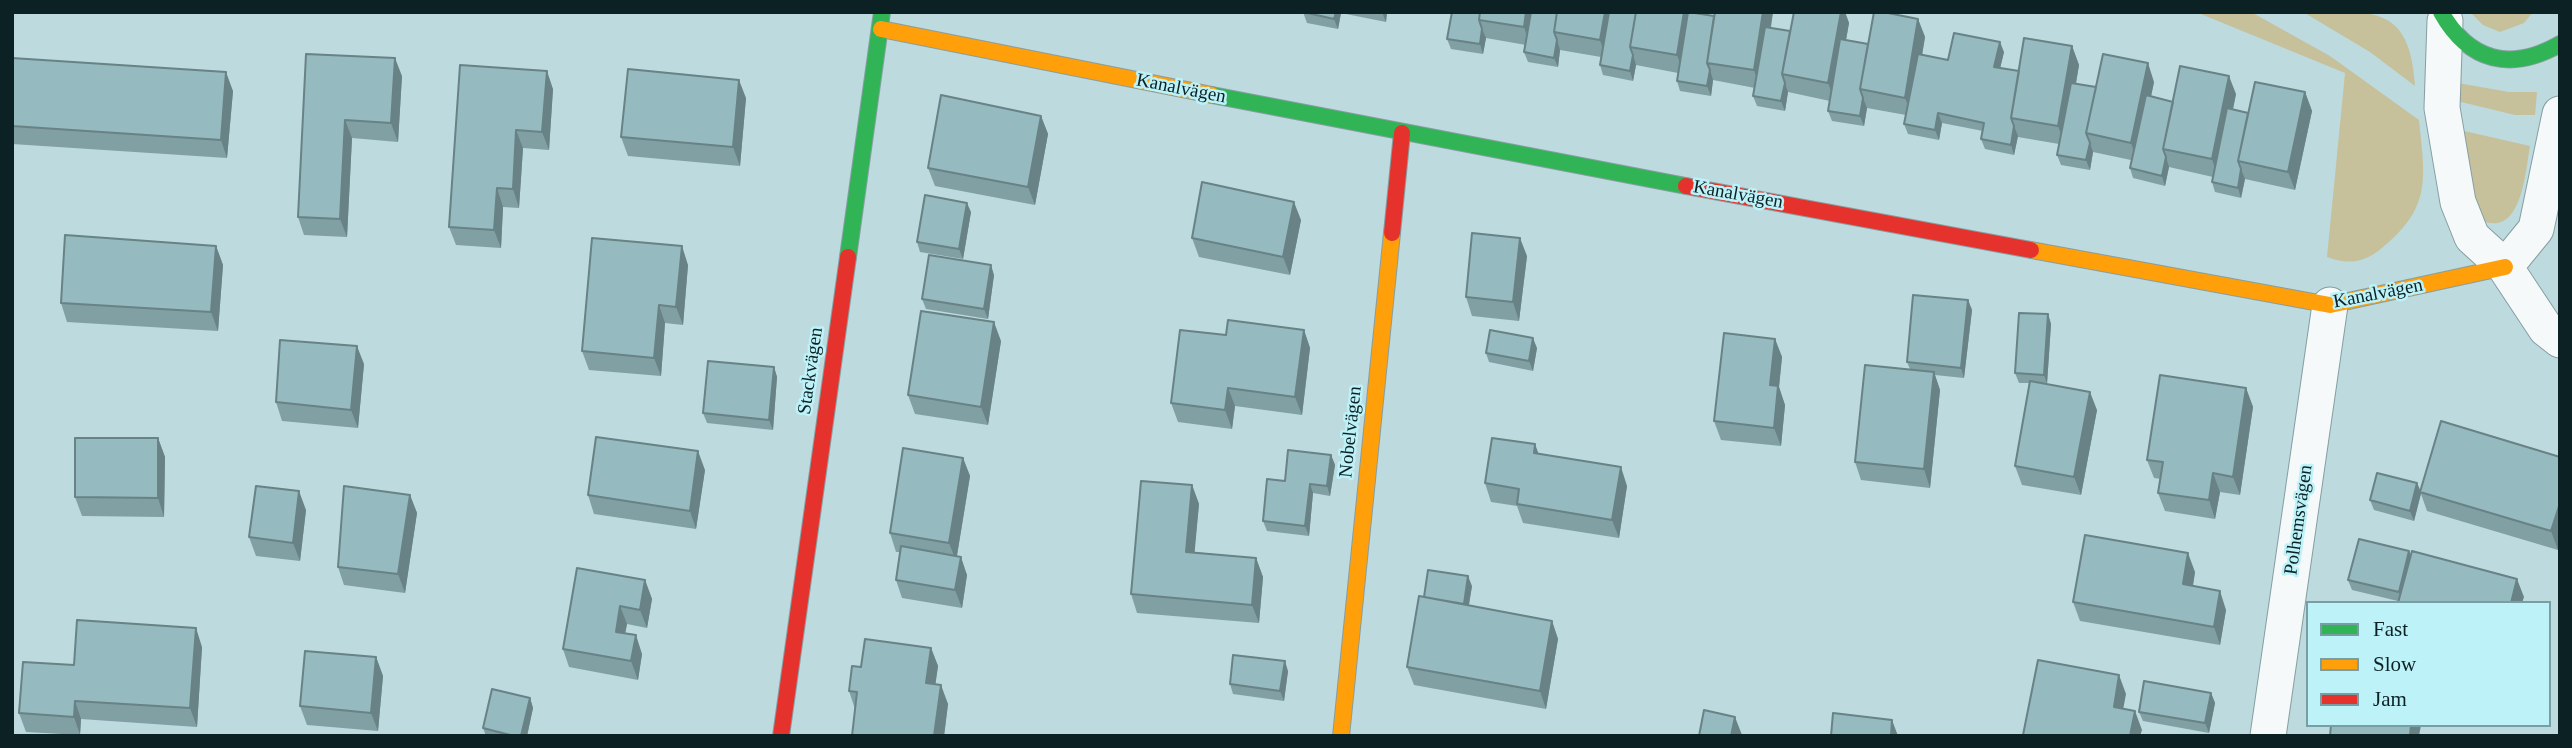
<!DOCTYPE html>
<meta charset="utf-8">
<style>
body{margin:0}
#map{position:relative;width:2572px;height:748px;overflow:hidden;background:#bddadf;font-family:Georgia,serif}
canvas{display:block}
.frame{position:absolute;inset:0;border:14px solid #0c2123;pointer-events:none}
.legend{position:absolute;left:2306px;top:601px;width:245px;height:126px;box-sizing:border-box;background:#bdf2f9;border:2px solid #769ea3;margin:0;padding:9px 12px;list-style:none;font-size:21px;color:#0c2123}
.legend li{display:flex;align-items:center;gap:14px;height:35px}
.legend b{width:35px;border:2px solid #769ea3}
</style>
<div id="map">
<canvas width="2572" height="748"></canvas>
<div class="frame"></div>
<ul class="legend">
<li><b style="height:9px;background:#30b455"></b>Fast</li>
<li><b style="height:9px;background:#ff9f0a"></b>Slow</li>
<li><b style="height:9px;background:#e5322d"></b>Jam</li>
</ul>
</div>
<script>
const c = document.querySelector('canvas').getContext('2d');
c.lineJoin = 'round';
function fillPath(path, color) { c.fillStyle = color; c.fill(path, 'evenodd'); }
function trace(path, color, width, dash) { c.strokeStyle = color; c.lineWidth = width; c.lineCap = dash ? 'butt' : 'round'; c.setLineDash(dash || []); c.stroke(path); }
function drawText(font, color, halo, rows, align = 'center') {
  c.font = font + ' Georgia,serif'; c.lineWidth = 5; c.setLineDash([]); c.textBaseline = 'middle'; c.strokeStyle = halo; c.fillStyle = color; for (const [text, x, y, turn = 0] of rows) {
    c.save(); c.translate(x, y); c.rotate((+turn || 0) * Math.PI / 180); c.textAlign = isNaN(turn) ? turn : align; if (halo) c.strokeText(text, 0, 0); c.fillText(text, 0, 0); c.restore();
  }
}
const green = new Path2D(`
 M2196 12H2251L2330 56 2419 120C2425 179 2432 207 2382 248 2364 263 2348 265 2327 257L2345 73Z
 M2303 12C2370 12 2410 2 2415 86L2370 52Z
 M2470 12H2533L2524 23 2500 32 2483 25Z
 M2458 83 2509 92H2537L2535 115H2515L2457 101Z
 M2460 130 2530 146C2525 173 2522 241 2478 219Z`);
const street = new Path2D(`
 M2445 21 2442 108 2458 202 2472 237 2505 267 2546 329 2560 340
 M2505 267 2536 229 2560 114
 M2268 736 2330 305`);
const fast = new Path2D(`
 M2441 12C2469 62 2511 72 2560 44
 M1212 95 1686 186
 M848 257 882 12`);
const slow = new Path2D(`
 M881 29 1212 95
 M2031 250 2330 305 2505 267
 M1341 736 1392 233`);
const jam = new Path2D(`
 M1686 186 2031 250
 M1392 233 1402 133
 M781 736 848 257`);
const wall = new Path2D(`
 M1303 12H1387L1386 22 1341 13 1338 29 1307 23Z
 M1452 12 1693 13 1714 16 1715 12H1773L1771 28 1790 31 1794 12H1845L1849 23 1846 40 1868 44 1918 19 1925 37 1922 55 1948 60 2004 52 2000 68 2019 71 2072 46 2079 65 2076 84 2096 87 2154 82 2151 97 2173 102 2236 94 2233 110 2248 113 2305 92 2312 111 2295 190 2245 179 2241 198 2215 192 2212 182 2213 177 2169 167 2165 186 2133 178 2130 168 2131 160 2093 152 2090 170 2061 165 2057 155 2059 144 2018 137V136L2014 155 1985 149 1981 139 1983 131 1942 123 1939 140 1908 134 1904 124 1906 115 1867 108 1864 126 1832 121 1828 111 1830 101 1788 92 1785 111 1757 106 1753 96 1755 88 1713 80 1711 96 1680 91 1677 81 1678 73 1636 65 1633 81 1603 75 1600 65 1601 57 1560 50 1558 67 1528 62 1524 52 1526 45 1486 38 1483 54 1451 49 1447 39Z
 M306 54 402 76 398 142 352 138 347 237 304 235 298 217Z
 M12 58 233 91 227 158 12 144Z
 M460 65 553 89 549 150 523 148 519 208 503 207 501 248 456 245 449 227Z
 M746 98 740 166 628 156 621 137Z
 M1041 116 1048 134 1035 205 935 186 928 168Z
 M971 212 963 259 920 252 917 242Z
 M1301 220 1290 275 1199 257 1192 238Z
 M216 246 223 265 218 331 67 322 61 303Z
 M1527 256 1519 321 1472 316 1466 297Z
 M688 265 683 325 665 323 661 376 589 370 582 351Z
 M994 275 988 319 926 309 922 299Z
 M1968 300 1972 310 1964 378 1935 375 1940 390 1930 488 1861 480 1855 462 1910 369 1907 362Z
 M2048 314 2051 324 2047 384 2097 410 2081 495 2022 485 2015 466 2029 383H2019L2015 373Z
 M1304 330 1310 348 1302 415 1235 406 1232 429 1178 422 1171 403 1226 335Z
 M1775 339 1782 357 1779 387 1785 405 1781 446 1721 440 1714 421Z
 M1001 341 988 425 915 414 908 395Z
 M1537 348 1533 371 1489 362 1486 353Z
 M364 364 358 428 282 421 276 402Z
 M774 367 777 377 773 430 707 423 703 413Z
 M2246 388 2253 407 2240 495 2220 492 2215 519 2165 511 2158 493 2161 479 2154 478 2147 460Z
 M158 438 165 457 164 517 82 516 75 497Z
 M1539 454 1627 486 1619 538 1523 523 1517 506 1491 502 1485 483Z
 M1331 455 1335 465 1330 496 1313 493 1309 536 1267 531 1263 521 1285 481Z
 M2560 457 2558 550 2427 511 2421 494 2414 521 2374 510 2370 500 2417 483 2421 492Z
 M963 458 970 476 957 556 967 575 962 608 902 598 896 580 900 552H896L890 533Z
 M705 470 696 529 594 514 588 495Z
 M1192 485 1199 504 1194 552 1256 558 1263 577 1259 623 1137 613 1131 594Z
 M410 495 417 513 405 593 344 585 338 567Z
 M306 510 300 561 256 556 249 537Z
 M2409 551 2411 555 2524 597 2398 601 2352 590 2348 580Z
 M2195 572 2193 586 2226 610 2220 645 2080 621 2073 602Z
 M645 580 652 599 647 628 627 624 625 633 642 654 638 680 569 667 563 649Z
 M1472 586 1469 605 1552 621 1558 639 1546 709 1414 685 1407 667 1424 597Z
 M202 647 197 727 81 719 80 735 26 732 19 713 74 665Z
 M931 648 938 666 935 684 948 704 944 736H852L855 709 849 691 861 667Z
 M376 657 383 676 378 731 307 725 300 706Z
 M1288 671 1284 701 1233 694 1230 684Z
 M2211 693 2215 703 2209 733 2143 721 2139 712Z
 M530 698 533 708 527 736H486L483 728Z`);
const shadedWall = new Path2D(`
 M1336 12H1341V13L1338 29 1334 19Z
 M1382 12H1387L1386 22Z
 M1526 12H1536L1530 46 1524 27Z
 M1605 12H1614L1606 58 1600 40Z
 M1684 12H1693L1684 74 1677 55Z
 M1763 12H1773L1760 89 1754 70Z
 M1841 12H1845L1849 23 1835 102 1828 83Z
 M1918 19 1925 37 1912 116 1905 98Z
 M1482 29 1486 38 1483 54 1480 44Z
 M1557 40 1560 50 1558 67 1554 58Z
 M2000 42 2004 52 1998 77 1994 67Z
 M2072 46 2079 65 2065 145 2058 126Z
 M1633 55 1636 65 1633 81 1630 71Z
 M395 58 402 76 398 142 391 123Z
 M2148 63 2154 82 2137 161 2131 143Z
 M1710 70 1713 80 1711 96 1707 86Z
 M547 71 553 89 549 150 542 132Z
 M226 72 233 91 227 158 221 140Z
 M2229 76 2236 94 2218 178 2212 159Z
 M739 80 746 98 740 166 733 147Z
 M1785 83 1788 92 1785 111 1781 101Z
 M2305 92 2312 111 2295 190 2288 172Z
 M1863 98 1867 108 1864 126 1860 116Z
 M1938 113 1942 123 1939 140 1935 130Z
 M1041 116 1048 134 1035 205 1028 187Z
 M345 120 352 138 347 237 340 219Z
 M2014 126 2018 136 2014 155 2011 145Z
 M516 130 523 148 519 208 513 189Z
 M2090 143 2093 152 2090 170 2086 160Z
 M2166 157 2169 167 2165 186 2162 176Z
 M2241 169 2245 179 2241 198 2238 188Z
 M497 188 503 207 501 248 494 230Z
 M1294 202 1301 220 1290 275 1283 257Z
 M967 203 971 212 963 259 959 249Z
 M1520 238 1527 256 1519 321 1513 302Z
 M216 246 223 265 218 331 211 312Z
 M682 246 688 265 683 325 676 307Z
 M991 265 994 275 988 319 984 309Z
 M1968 300 1972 310 1964 378 1961 368Z
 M659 305 665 323 661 376 654 358Z
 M2048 314 2051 324 2047 384 2044 375Z
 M994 322 1001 341 988 425 981 407Z
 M1304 330 1310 348 1302 415 1295 397Z
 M1533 338 1537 348 1533 371 1529 361Z
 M1775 339 1782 357 1779 387 1785 405 1781 446 1774 428 1770 385Z
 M357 346 364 364 358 428 351 410Z
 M774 367 777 377 773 430 769 420Z
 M1934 372 1940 390 1930 488 1924 469Z
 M1228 388 1235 406 1232 429 1225 410Z
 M2246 388 2253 407 2240 495 2233 477Z
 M2090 392 2097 410 2081 495 2074 477Z
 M158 438 165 457 164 517 158 498Z
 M1535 444 1542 463 1534 453Z
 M698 451 705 470 696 529 690 511Z
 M1331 455 1335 465 1330 496 1327 486Z
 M963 458 970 476 956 561 949 543Z
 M1621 467 1627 486 1619 538 1612 520Z
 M2213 473 2220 492 2215 519 2209 500Z
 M2417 483 2421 493 2414 521 2410 511Z
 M1310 484 1313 493 1309 536 1305 526Z
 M1192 485 1199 504 1193 570 1186 552Z
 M299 491 306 510 300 561 293 543Z
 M410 495 417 513 405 593 398 574Z
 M2560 503V544L2558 550 2551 531Z
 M2409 551 2413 561 2402 602 2399 592Z
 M2188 553 2195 572 2190 603 2183 584Z
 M961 557 967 575 962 608 955 590Z
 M1256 558 1263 577 1259 623 1252 605Z
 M1468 576 1472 586 1467 615 1463 605Z
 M2517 579 2524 597 2522 603H2511Z
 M645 580 652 599 647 628 640 610Z
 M2220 591 2226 610 2220 645 2214 627Z
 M620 606 627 624 622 650 616 632Z
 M1552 621 1558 639 1546 709 1540 691Z
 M196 628 202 647 197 727 190 708Z
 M636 635 642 654 638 680 631 661Z
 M931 648 938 666 933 702 926 683Z
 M376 657 383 676 378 731 371 713Z
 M1285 661 1288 671 1284 701 1280 691Z
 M2119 675 2126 694 2120 726 2114 707Z
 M941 685 948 704 944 736H934Z
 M2211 693 2215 703 2209 733 2205 723Z
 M530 698 533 708 527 736H521Z
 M75 701 81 719 80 735 74 717Z
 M2135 711 2142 730 2140 736H2130Z
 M1735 717 1742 735 1741 736H1731Z
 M1892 720 1898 736H1891Z
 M2411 725H2421L2419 736H2410Z`);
const building = new Path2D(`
 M1303 12H1336L1334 19Z
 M1452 12H1480L1479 20 1482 29 1480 44 1447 39Z
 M1480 12H1526L1524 27 1479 20Z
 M1531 12H1557L1554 32 1557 40 1554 58 1524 52Z
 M1557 12H1605L1600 40 1554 32Z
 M1609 12H1636L1630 47 1633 55 1630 71 1600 65Z
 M1636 12H1684L1677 55 1630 47Z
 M1688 12 1714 16 1707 63 1710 70 1707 86 1677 81Z
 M1715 12H1763L1754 70 1707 63Z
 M1794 12H1841L1828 83 1782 74Z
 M1874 12H1883L1918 19 1905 98 1860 89Z
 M1765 27 1790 31 1782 74 1785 83 1781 101 1753 96Z
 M1954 33 2000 42 1994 67 2019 71 2011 118 2014 126 2011 145 1981 139 1984 123 1938 113 1935 130 1904 124 1918 54 1948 60Z
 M2024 38 2072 46 2058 126 2011 118Z
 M1840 39 1868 44 1860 89 1863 98 1860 116 1828 111Z
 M306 54 395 58 391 123 345 120 340 219 298 217Z
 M2103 54 2148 63 2131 143 2086 133Z
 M12 58 226 72 221 140 12 126Z
 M460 65 547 71 542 132 516 130 513 189 497 188 494 230 449 227Z
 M2180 66 2229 76 2212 159 2163 149Z
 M628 69 739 80 733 147 621 137Z
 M2255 82 2305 92 2288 172 2238 161Z
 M2071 83 2096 87 2086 133 2090 143 2086 160 2057 155Z
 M941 95 1041 116 1028 187 928 168Z
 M2146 95 2173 102 2163 149 2166 157 2162 176 2130 168Z
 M2227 108 2248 113 2238 161 2241 169 2238 188 2212 182Z
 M1202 182 1294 202 1283 257 1192 238Z
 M925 195 967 203 959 249 917 242Z
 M1472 233 1520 238 1513 302 1466 297Z
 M65 235 216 246 211 312 61 303Z
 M592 238 682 246 676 307 659 305 654 358 582 351Z
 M929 255 991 265 984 309 922 299Z
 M1913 295 1968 300 1961 368 1907 362Z
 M921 311 994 322 981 407 908 395Z
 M2019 313 2048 314 2044 375 2015 373Z
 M1228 320 1304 330 1295 397 1228 388 1225 410 1171 403 1180 330 1226 335Z
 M1490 330 1533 338 1529 361 1486 353Z
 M1724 333 1775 339 1770 385 1778 386 1774 428 1714 421Z
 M280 340 357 346 351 410 276 402Z
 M708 361 774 367 769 420 703 413Z
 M1865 365 1934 372 1924 469 1855 462Z
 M2160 375 2246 388 2233 477 2213 473 2209 500 2158 493 2163 462 2147 460Z
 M2030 381 2090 392 2074 477 2015 466Z
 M2441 421 2560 457V503L2551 531 2420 492Z
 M596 437 698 451 690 511 588 495Z
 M75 438H158V498L75 497Z
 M1492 438 1535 444 1534 453 1621 467 1612 520 1517 504 1519 489 1485 483Z
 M903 448 963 458 949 543 890 533Z
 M1288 450 1331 455 1327 486 1310 484 1305 526 1263 521 1267 479 1285 481Z
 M2377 473 2417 483 2410 511 2370 500Z
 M1141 481 1192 485 1186 552 1256 558 1252 605 1131 594Z
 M256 486 299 491 293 543 249 537Z
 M344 486 410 495 398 574 338 567Z
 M2085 535 2188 553 2183 584 2220 591 2214 627 2073 602Z
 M2359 539 2409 551 2399 592 2348 580Z
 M901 546 961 557 955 590 896 580Z
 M2412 551 2517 579 2511 603H2398Z
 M577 568 645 580 640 610 620 606 616 632 636 635 631 661 563 649Z
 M1428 570 1468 576 1464 604 1424 597Z
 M1419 596 1552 621 1540 691 1407 667Z
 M77 620 196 628 190 708 75 701 74 717 19 713 23 662 74 665Z
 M865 639 931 648 926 683 941 685 934 736H852L857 692 849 691 852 666 861 667Z
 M305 651 376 657 371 713 300 706Z
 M1233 655 1285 661 1280 691 1230 684Z
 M2038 660 2119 675 2114 707 2135 711 2130 736H2029L2023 735Z
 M2144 681 2211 693 2205 723 2139 712Z
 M492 689 530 698 521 736H514L483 728Z
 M1704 710 1735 717 1731 736H1699Z
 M1833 713 1892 720 1891 736H1831Z
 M2331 725H2411L2410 736H2330Z`);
const streetNames = [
 ["Kanalvägen",1181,89,11],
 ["Kanalvägen",1738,195,10],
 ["Kanalvägen",2378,294,-11],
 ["Stackvägen",811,371,-82],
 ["Nobelvägen",1351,432,-84],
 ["Polhemsvägen",2299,520,-82]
];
fillPath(green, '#c6c19a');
trace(street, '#879ea1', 37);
trace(fast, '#879ea1', 18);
trace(slow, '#879ea1', 18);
trace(jam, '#879ea1', 18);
trace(street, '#f5f9fa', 35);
trace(fast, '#30b455', 16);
trace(slow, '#ff9f0a', 16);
trace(jam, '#e5322d', 16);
fillPath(wall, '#80a0a4');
fillPath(shadedWall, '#688286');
fillPath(building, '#95babf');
trace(building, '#688286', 2);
drawText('19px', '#0c2123', '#bdf2f9', streetNames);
</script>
